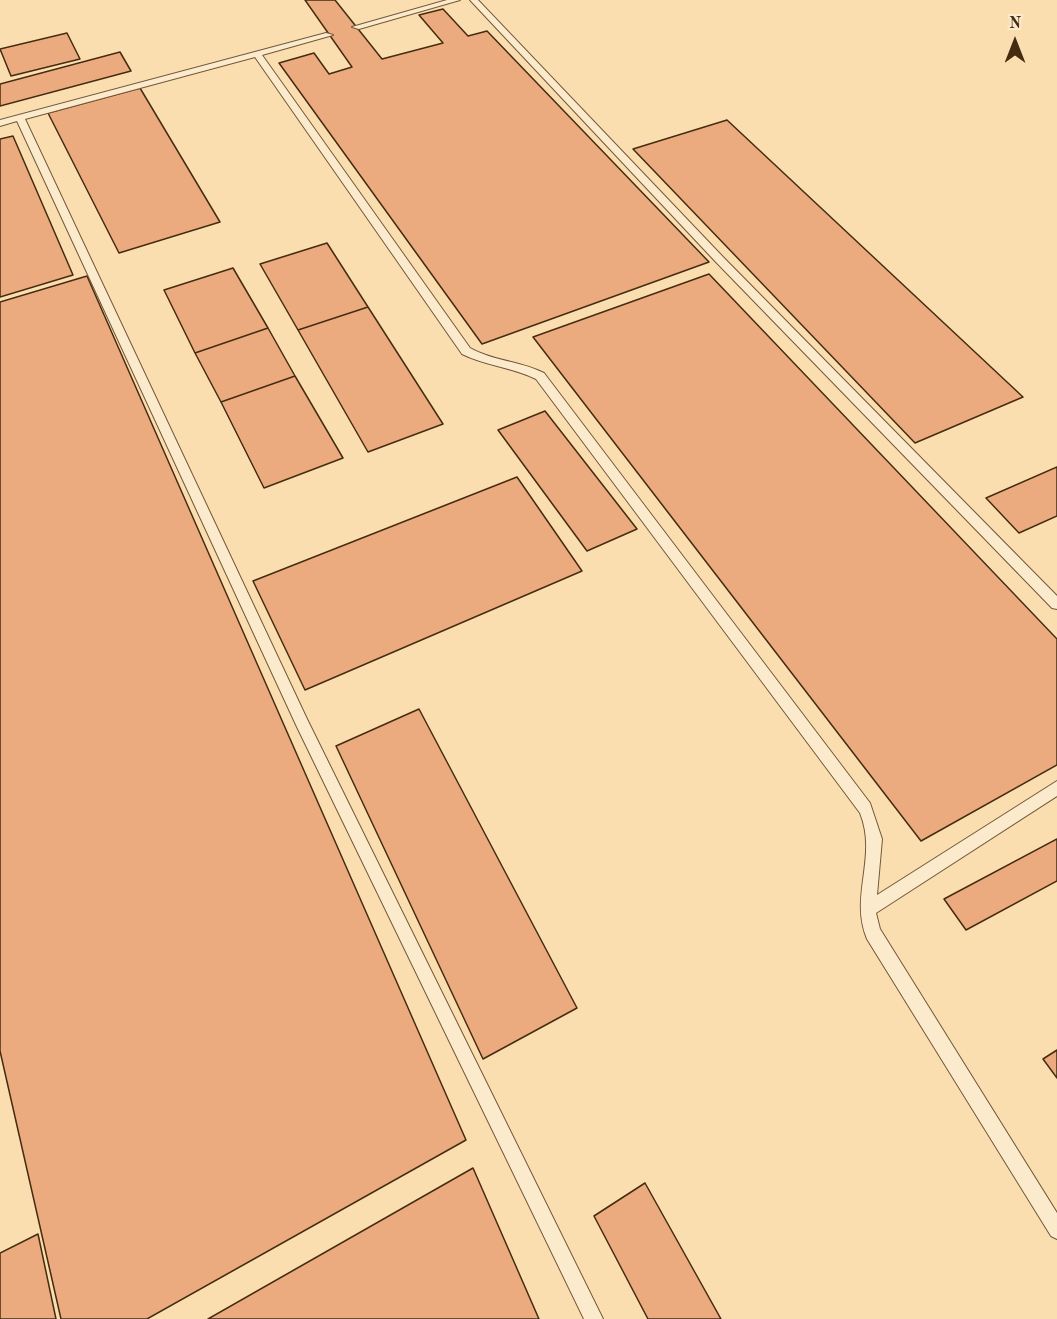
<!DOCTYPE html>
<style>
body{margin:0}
#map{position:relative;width:1057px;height:1319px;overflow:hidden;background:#fbdeb0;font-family:"Old Standard TT",serif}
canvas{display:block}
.north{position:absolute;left:985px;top:12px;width:60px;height:60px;-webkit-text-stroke:4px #fceacc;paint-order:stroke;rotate:0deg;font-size:16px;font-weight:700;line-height:24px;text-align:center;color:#452c11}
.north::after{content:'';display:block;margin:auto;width:21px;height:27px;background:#452c11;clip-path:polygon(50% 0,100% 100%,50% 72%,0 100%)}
</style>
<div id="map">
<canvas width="1057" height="1319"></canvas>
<div class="north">N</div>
</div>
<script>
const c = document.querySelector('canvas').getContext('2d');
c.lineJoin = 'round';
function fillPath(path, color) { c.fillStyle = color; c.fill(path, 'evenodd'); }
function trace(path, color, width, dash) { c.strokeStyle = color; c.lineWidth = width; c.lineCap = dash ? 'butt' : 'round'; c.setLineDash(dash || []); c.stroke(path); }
const building = new Path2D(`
 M305 0H335L382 59 443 43 419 15 443 9 468 36 487 31 709 262 482 344 279 63 314 53 329 74 352 67Z
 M67 33 80 59 11 76 0 49Z
 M120 52 131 71 0 106V84Z
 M140 88 220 222 119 253 48 113Z
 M727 120 1023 397 915 443 633 149Z
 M13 136 73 275 0 297V139Z
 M327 243 368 307 298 330 260 264Z
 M233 268 268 328 195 353 164 290Z
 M709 274 1057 639V765L921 841 533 337Z
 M87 276 466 1140 147 1319H61L0 1051V302Z
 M368 307 443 424 368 452 298 330Z
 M268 328 295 376 221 402 195 353Z
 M295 376 343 458 264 488 221 402Z
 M545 411 637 529 587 551 498 430Z
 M1057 467V516L1019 533 986 498Z
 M517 477 582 571 305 690 253 581Z
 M419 709 577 1008 483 1059 336 746Z
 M1057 839V881L966 930 944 899Z
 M1057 1050V1078L1043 1059Z
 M473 1168 539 1319H208Z
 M645 1183 721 1319H648L594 1216Z
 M38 1234 56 1319H0V1253Z`);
const lane = new Path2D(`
 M447 0H460L359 29 352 27Z
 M470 0H478L723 257 1057 596V609L1052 608 715 261Z
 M326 33 333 35 262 55 470 348C493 361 520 361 544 373L870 803 882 839 877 895 1057 781V796L876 913 880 929 1057 1213V1239L1051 1236 867 939C849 895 878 858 860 813L536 379C512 367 486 366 462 354L255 57 25 119 307 719 603 1319H584L297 727 17 121 0 126V120Z`);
fillPath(building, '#ebab7f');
trace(building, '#452c11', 1.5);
trace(lane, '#725839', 2);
fillPath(lane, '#fceacc');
</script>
